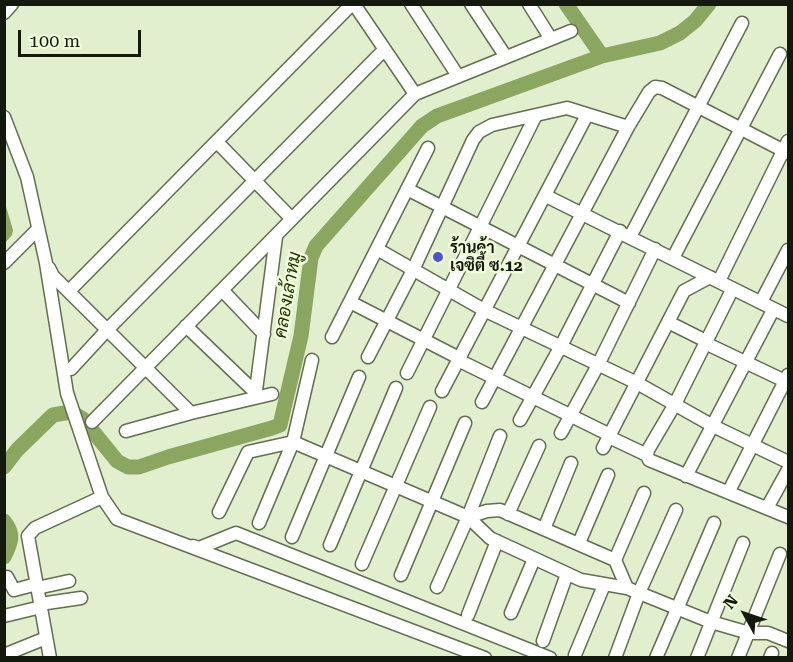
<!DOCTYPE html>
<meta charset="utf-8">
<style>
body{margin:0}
#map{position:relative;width:793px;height:662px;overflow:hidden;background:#e1efce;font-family:"Roboto Serif",serif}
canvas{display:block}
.frame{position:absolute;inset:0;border:6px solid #14190d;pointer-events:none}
.north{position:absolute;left:715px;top:584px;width:60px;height:60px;-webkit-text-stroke:4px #eefddb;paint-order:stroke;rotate:310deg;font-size:16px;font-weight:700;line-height:24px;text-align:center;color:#14190d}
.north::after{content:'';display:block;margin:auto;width:21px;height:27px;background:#14190d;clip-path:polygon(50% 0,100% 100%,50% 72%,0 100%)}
.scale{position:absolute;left:18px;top:30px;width:123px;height:27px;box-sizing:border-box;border:3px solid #14190d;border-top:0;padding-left:8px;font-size:18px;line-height:21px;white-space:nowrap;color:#14190d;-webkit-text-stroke:4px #eefddb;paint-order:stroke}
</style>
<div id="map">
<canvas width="793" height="662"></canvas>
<div class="frame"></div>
<div class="north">N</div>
<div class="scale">100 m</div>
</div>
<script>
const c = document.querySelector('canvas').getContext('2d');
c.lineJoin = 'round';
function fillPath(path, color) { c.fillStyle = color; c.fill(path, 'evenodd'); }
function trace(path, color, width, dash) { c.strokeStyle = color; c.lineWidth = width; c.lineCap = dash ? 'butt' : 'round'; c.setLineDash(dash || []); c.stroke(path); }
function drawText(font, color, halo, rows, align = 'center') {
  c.font = font + ' "Roboto Serif",Sarabun,serif'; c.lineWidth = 5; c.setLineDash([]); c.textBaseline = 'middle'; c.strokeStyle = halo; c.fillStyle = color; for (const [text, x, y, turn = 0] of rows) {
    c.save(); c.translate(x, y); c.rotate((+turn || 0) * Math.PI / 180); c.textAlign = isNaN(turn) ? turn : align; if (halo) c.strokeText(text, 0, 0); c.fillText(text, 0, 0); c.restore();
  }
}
const water = new Path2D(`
 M4 200 13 230 12 235 5 243Z`);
const river = new Path2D(`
 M566 4 602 56
 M4 467 17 450 53 415 71 412 83 419 117 461 128 467H139L168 457 272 428 280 425 301 336 311 258 316 246 422 126 437 116 602 56 660 43 680 33 695 21 709 4
 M4 521C15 534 11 543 4 557`);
const minor = new Path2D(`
 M354 4 415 94
 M411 4 458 76
 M471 4 506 57
 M529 4 551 39
 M4 13 12 4
 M4 117 27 177 46 263 67 393 102 497 117 519 485 658
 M217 142 292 219
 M407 189 629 303
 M546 196 788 316
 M630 237 742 23
 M377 249 484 310 637 383 713 426 788 462
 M673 258 780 54
 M4 263 38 229
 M49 268 53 276 191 413 272 394
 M719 281 788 141
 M222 290 264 334
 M69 291 352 4
 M350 302 459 358
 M761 302 788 250
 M668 322 706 341
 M186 326 255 392
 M332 337 428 148
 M705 343 785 381
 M368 357 413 270 473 140 479 132 492 125 567 108 628 127
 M458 360 610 435
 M71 369 107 330 384 50
 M407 373 536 115
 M442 391 587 115
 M255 398 276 237
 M482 402 628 127 649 92 655 87 662 88 788 153
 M520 420 561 346 620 231
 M92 422 415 94 571 31
 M126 431 191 413
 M561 433 598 365 655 249
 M609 437 647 455 649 460 788 517
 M603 448 684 291 710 277
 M647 455 648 450 675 404 731 292
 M686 476 772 312
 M729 491 788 375
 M767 508 788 470
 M219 512 248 452 293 442 468 517 490 538 581 580 627 588 711 622 749 633H768L788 641
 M508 514 539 446
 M468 517 487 511 500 510 615 560 627 588
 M259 523 293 442 312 360
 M544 529 571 463
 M292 537 359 377
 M579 543 608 475
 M330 545 396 388
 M193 546 199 548 236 533 550 658
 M615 560 644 493
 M362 564 430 407
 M401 575 465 423
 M7 577 14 590 37 584
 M437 587 468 517 500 436
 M37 588 69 581
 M40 604 81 598
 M511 613 534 559
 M468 615 497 541
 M4 616 41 607
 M543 641 567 574
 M4 655 46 638
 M575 655 604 585
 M50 658 28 536 35 528 102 497
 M615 658 639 593 676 510
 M656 658 714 523
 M697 658 743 543
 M738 658 780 554
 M770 658 772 653`);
const markers = [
 [438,257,6,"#4d55cb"]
];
const poiNames = [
 ["ร้านค้า",450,248],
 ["เจซิตี้ ซ.12",450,266]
];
const waterNames = [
 ["คลองเล้าหมู",288,295,-80]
];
fillPath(water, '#8aa660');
trace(river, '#8aa660', 15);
trace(minor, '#626e51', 15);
trace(minor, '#fff', 12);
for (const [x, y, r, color] of markers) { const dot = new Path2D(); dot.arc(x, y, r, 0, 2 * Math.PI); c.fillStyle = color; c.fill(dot); trace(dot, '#eefddb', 2); }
drawText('bold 16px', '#14190d', '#eefddb', poiNames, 'left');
drawText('italic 18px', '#243500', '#eefddb', waterNames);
</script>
